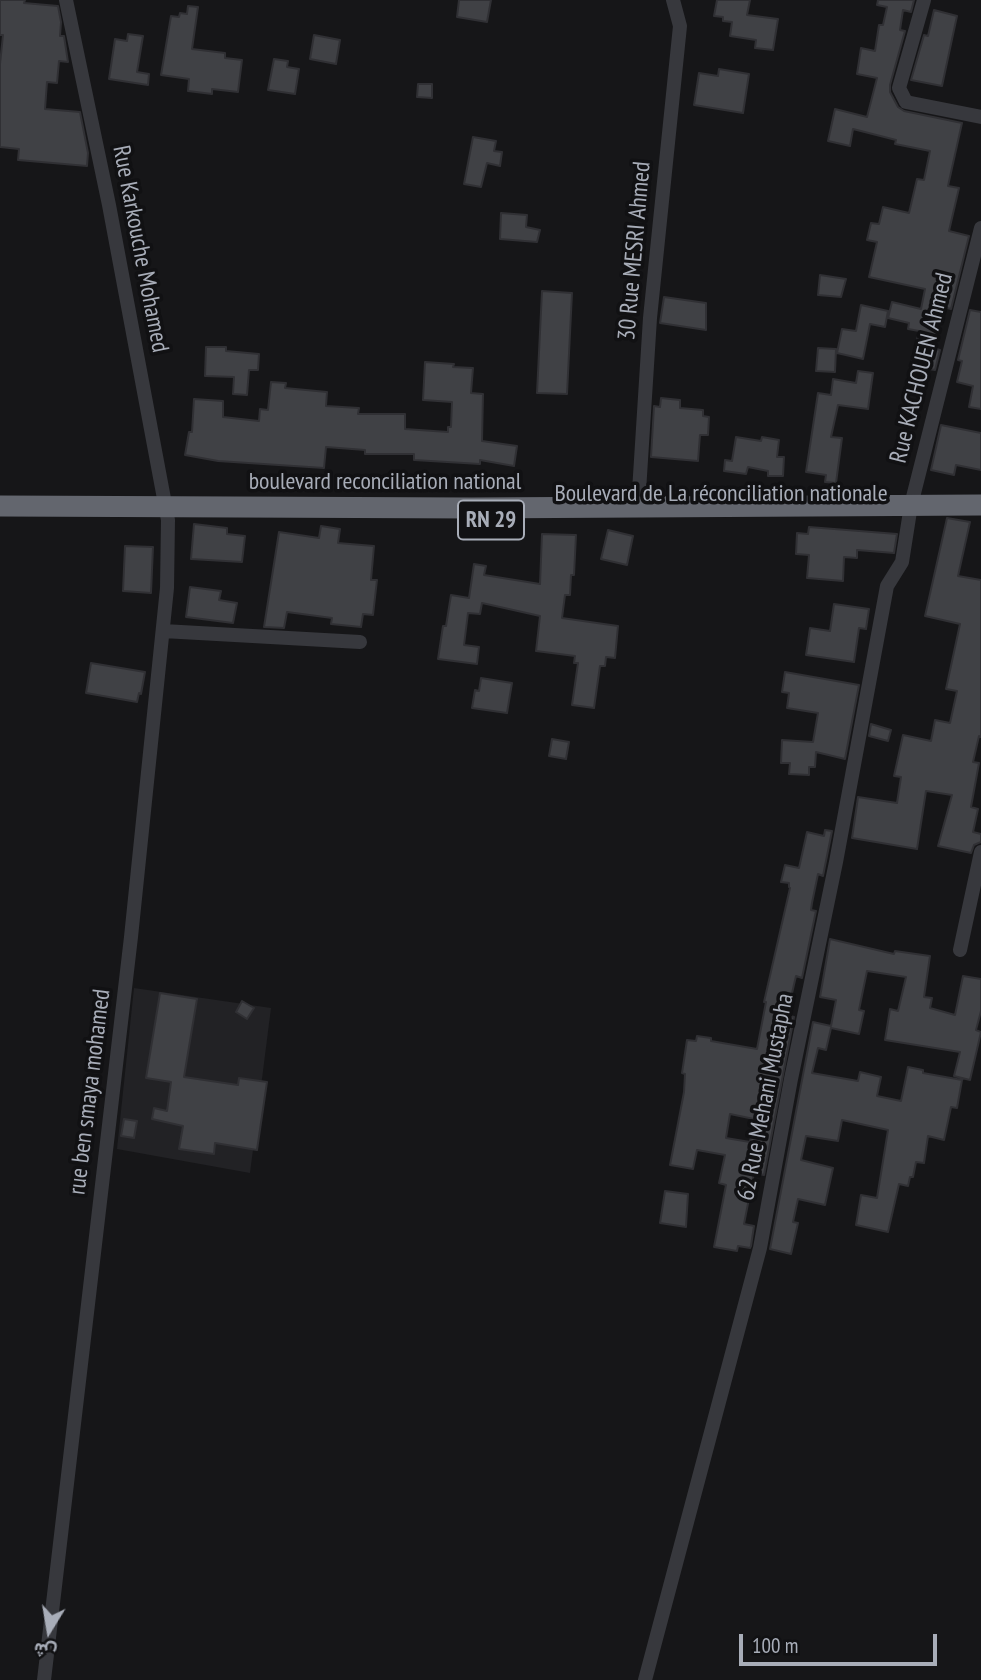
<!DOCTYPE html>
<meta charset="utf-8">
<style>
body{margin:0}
#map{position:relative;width:981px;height:1680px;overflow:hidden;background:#161618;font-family:"PT Sans Narrow",Vazirmatn,sans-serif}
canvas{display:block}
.north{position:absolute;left:14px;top:1596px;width:70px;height:70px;-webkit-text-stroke:5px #111113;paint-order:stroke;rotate:191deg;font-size:19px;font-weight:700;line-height:28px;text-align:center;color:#a8adb8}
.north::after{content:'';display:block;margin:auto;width:24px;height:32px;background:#a8adb8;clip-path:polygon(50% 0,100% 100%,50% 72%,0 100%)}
.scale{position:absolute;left:739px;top:1634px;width:198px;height:32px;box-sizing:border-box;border:4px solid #a8adb8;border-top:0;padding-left:9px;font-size:21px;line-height:24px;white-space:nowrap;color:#a8adb8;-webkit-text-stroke:5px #111113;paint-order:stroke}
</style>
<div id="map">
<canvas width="981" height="1680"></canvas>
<div class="north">ش</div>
<div class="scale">100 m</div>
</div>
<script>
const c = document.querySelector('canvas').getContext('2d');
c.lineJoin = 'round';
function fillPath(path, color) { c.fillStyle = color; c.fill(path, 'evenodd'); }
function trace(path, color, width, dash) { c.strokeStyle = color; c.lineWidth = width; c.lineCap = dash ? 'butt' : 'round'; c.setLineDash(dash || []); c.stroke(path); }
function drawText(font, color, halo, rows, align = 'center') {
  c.font = font + ' "PT Sans Narrow",sans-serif'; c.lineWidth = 7; c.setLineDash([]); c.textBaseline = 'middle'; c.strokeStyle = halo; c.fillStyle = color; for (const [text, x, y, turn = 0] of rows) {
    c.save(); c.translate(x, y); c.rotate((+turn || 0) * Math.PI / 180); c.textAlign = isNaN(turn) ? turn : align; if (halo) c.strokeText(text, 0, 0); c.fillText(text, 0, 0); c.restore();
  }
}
const built = new Path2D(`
 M134 988 271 1008 250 1173 117 1149Z`);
const building = new Path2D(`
 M0 0H25L24 3 58 6 61 22 60 36H64L68 62 59 61 57 83 47 82 45 109 80 112 88 153 87 166 18 160 19 149 0 147V64L3 35H0Z
 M459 0H491L487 22 457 17Z
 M717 0H750L747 15 778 19 773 50 755 48 756 40 730 36 732 22 723 21V17L714 16Z
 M878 0H914L911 12 903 10 900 30 905 31 890 85V92L898 107 904 111 962 123 948 186 959 188 949 231 969 236 951 309 943 307 933 348 940 350 935 370 911 366 919 331 908 329 909 323 888 318 892 302 921 309 925 289 869 277 877 242 867 240 871 223 879 224 883 207 909 213 917 179 924 180 930 151 895 144 896 140 853 129 850 146 828 141 835 109 867 117 877 78 857 74 861 48 875 51 879 25H883L887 7 877 5Z
 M188 6 198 7 192 49 225 53V58L242 60 238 92 212 89V94L188 91 189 79 161 75 171 16 179 17 180 13 187 14Z
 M934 10 957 16 942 86 911 80 924 35 928 36Z
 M128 34 143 36 137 72 149 74 148 85 109 79 115 39 127 41Z
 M314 35 340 40 336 64 310 59Z
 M274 59 288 61 287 67 299 69 295 94 268 90Z
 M719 69 749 74 743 113 694 105 699 73 718 76Z
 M418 84H432V98L417 97Z
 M473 137 496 141 494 151 502 152 500 166 487 163 481 187 464 184Z
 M501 213 527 215 526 227 540 230 537 242 500 239Z
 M820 275 846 279 841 297 818 295Z
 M542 291 572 293 567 394 537 393Z
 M664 297 706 303V330L660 323Z
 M861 305 888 311 885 327 870 324 863 359 837 353 842 329 856 331Z
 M970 310 981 312V409L969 407 973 386 957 382 962 361 958 360Z
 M206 347H226V351L259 354 258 370H249L247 395 233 394 234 377 205 376Z
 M818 348 836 349 835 372 816 371Z
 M425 362 454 364 453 367 473 368 471 393 483 394 482 441 517 446 514 466 480 460V464L414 460V454H365V450L326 447 324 468 218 461 185 455 189 432H192L194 399 223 401V417L259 421 260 409 268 410 271 382 286 383 285 388 327 392 326 406 359 408 358 414H405V429L448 432V427H451L452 402 423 400Z
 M858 371 873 373 868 409 838 405 831 437 842 438 836 483 825 482 826 475 806 472 818 393 831 395 833 379 856 383Z
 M661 398 680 400V408L703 410V416L709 417 708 435H700L698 461 651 457 654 406 660 407Z
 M941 425 981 433V470L956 465 954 475 931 470Z
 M736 437 761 441 762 437 779 440 777 457H784L783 476H768V471L748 467 746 474 724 471 725 460 732 461Z
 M947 518 970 522 958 576 981 580V737L979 736 973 762 979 763 971 807 978 809 973 832 981 834V842L974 845 971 853 938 846 952 795 926 791 917 849 852 838 858 797 897 803 901 777 894 776 903 735 931 741 935 720 950 723 957 691 946 689 960 624 925 616Z
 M194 524 227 528V534L245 536 242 562 191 559Z
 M321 526 340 529 338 543 374 546 371 580H377L373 615 363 614 361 627 331 624 332 618 287 612 284 628 264 627 279 532 319 538Z
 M809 527 897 534 894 553 857 550V558L844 557 843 581 807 578 809 555 796 554 797 533 808 534Z
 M608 530 633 536 627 565 601 559Z
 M542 534 576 535 574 575H571L570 595H565L562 618 618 626 615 658 606 657 605 666H600L594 708 572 705 578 663H574L575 656 536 651 540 616 482 603 480 614 468 613 464 645 479 647 477 664 438 659 443 626H446L451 595 469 598 474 564 486 566 484 575 540 584Z
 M125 546 153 547 151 593 123 591Z
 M190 587 221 591 219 600 237 603 233 623 186 617Z
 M834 604 869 609 866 629 859 628 854 662 806 655 810 628 830 631Z
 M91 663 145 672 141 694 139 693 137 702 86 693Z
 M785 672 859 685 845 759 816 752 815 767H809V775L789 774 790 763H781L782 740 813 742 818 713 787 708 789 693 782 692Z
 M481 678 512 683 507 713 472 708 475 690 479 691Z
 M871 724 891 730 888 741 869 736Z
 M552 739 569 742 566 759 549 756Z
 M825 830 832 831 823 876 818 874 812 903 811 910 816 911 802 978 796 976 787 1015 794 1017 764 1175 754 1173 744 1224 754 1226 751 1246 750 1248 738 1246 737 1251 714 1247 726 1185 719 1183 725 1155 697 1150 693 1169 670 1165 684 1092 685 1074 682 1073 687 1040 696 1041 697 1036 711 1038V1041L757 1049 766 1002H764L790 888 789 887V883L781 882 785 865 799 868 807 832 824 836ZM730 1114 754 1119 750 1142 726 1138Z
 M830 939 894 954 895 951 930 956 924 997 932 998 930 1008 955 1015 963 976 981 979V1011L976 1030 981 1032 970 1080 954 1076 960 1052 885 1040 890 1009 898 1011 906 977 867 971 859 1010 864 1011 859 1034 831 1028 826 1050 818 1048 812 1073 858 1081 860 1072 881 1077 877 1096 901 1101 908 1067 923 1070V1073L962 1080 957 1108 951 1107 944 1140 928 1136 924 1163 916 1162 913 1177H910L908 1186 899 1184 888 1232 856 1225 861 1195 877 1198 888 1130 842 1120 838 1141 806 1136 801 1160 833 1168 825 1205 798 1199 793 1222 798 1223 791 1254 770 1249 813 1022 831 1026 836 1000 820 997Z
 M160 993 197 999 184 1077 238 1085 239 1078 267 1082 257 1150 215 1143 214 1154 179 1149 183 1126 152 1119 154 1108 167 1111 171 1082 146 1078Z
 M242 1001 254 1008 247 1019 236 1012Z
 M124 1119 137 1121 134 1138 121 1136Z
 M665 1191 688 1194 686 1227 660 1223Z`);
const minor = new Path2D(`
 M924 0 899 88 906 102 981 117
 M638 507 650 318 680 26 673 0
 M163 631 360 642
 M960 950 981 852
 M44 1680 131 937 167 588 168 520 109 205 66 0
 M645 1680 760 1248 791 1079 836 862 887 586 902 562 911 505 981 228`);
const highway = new Path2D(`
 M0 506 472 508 981 505`);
const shields = [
 [491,520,66]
];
const shieldNames = [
 ["RN 29",491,520]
];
const streetNames = [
 ["Rue Karkouche Mohamed",140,249,79],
 ["30 Rue MESRI Ahmed",635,251,-85],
 ["Rue KACHOUEN Ahmed",922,368,-76],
 ["boulevard reconciliation national",385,482],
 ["Boulevard de La réconciliation nationale",721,494],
 ["rue ben smaya mohamed",90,1092,-83],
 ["62 Rue Mehani Mustapha",766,1097,-79]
];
fillPath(built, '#222225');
fillPath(building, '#404145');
trace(building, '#303034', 2);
trace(minor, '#37383d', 14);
trace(highway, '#63666e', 21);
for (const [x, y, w] of shields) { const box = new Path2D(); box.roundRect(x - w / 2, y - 19.5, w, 39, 5); c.fillStyle = '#111113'; c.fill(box); trace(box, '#a8adb8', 2); }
drawText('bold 23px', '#a8adb8', null, shieldNames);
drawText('24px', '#a8adb8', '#111113', streetNames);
</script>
